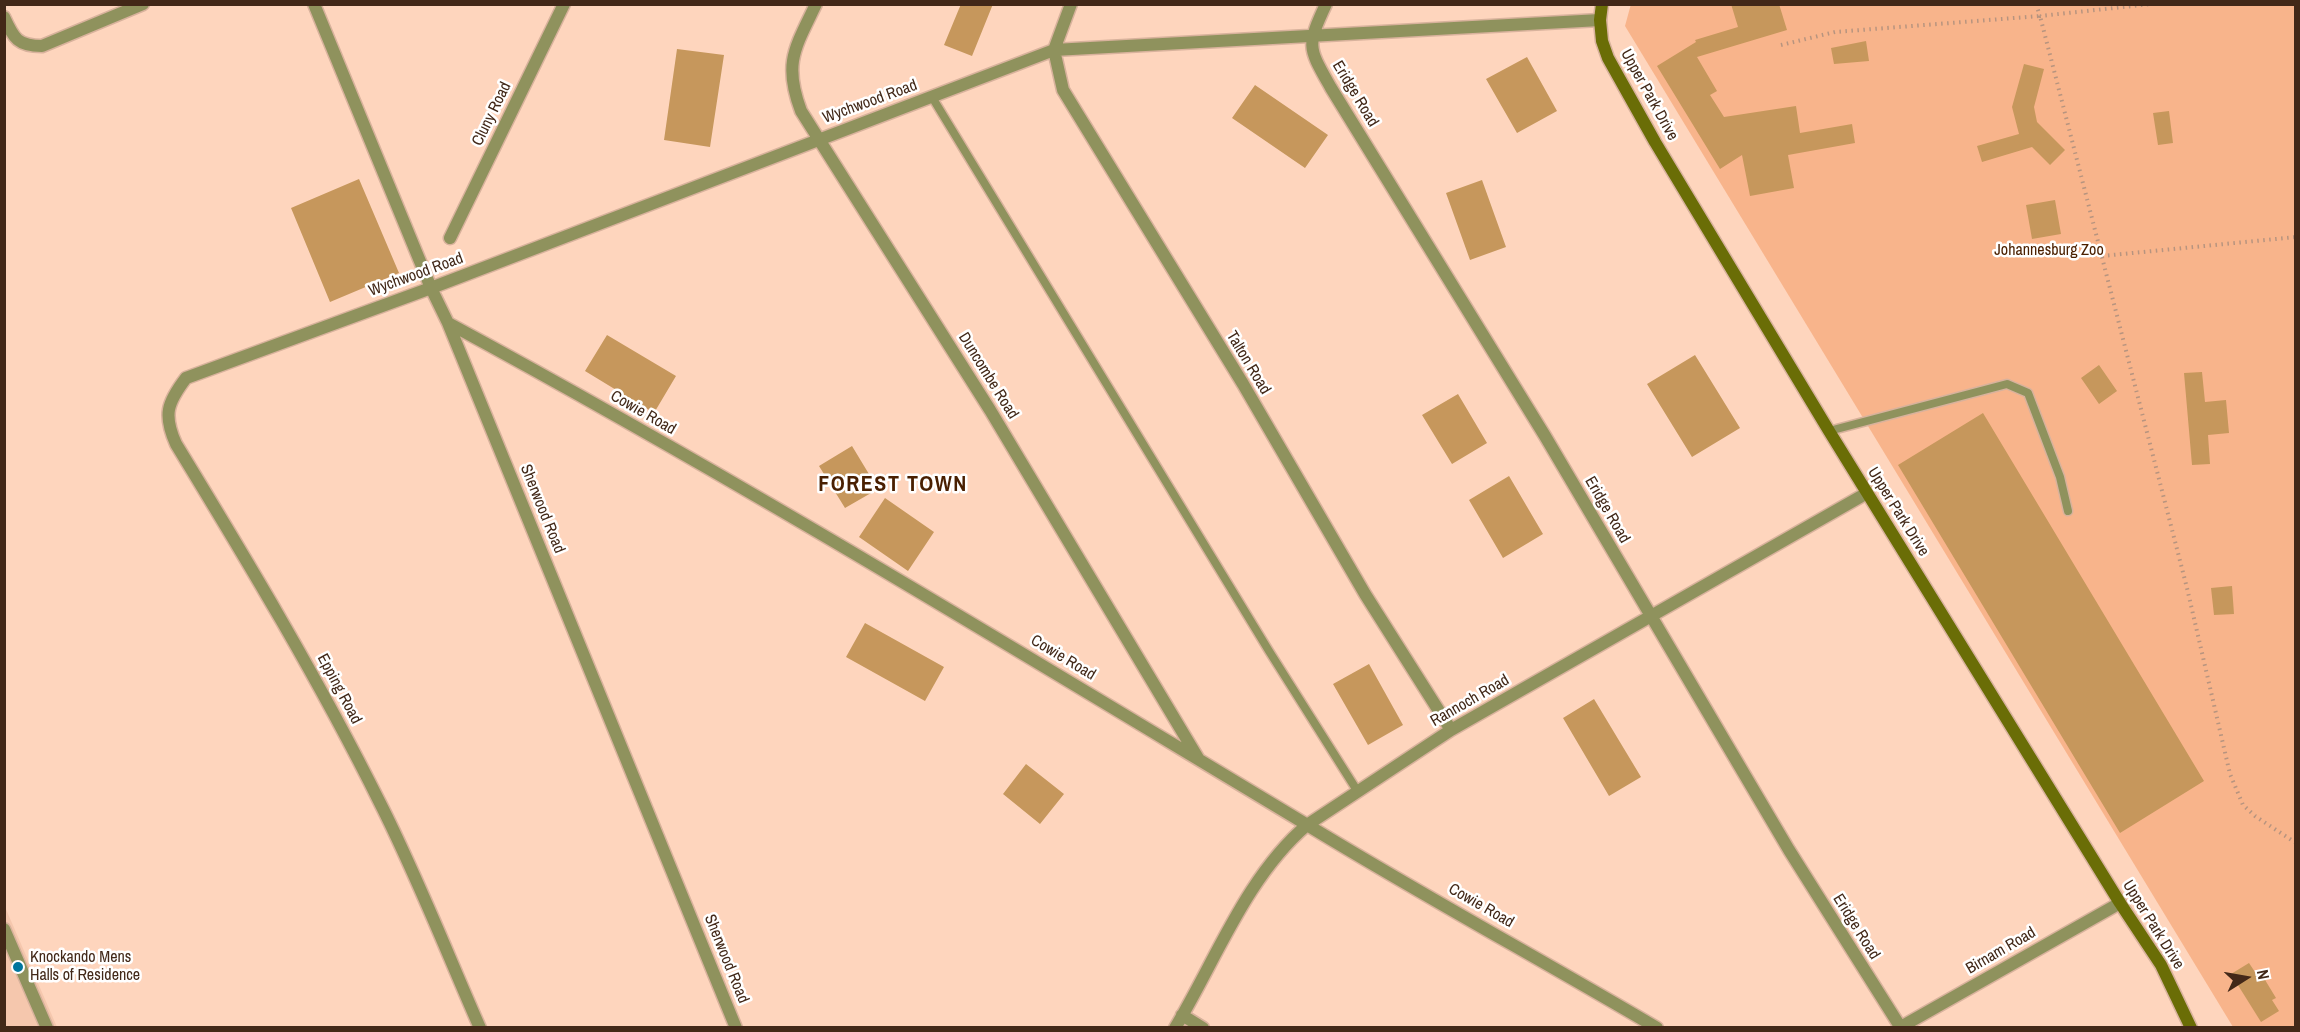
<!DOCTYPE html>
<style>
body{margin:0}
#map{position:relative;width:2300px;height:1032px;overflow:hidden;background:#fed5bd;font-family:"Archivo Narrow",sans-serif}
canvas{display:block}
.frame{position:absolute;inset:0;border:6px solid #422818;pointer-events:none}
.north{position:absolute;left:2216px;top:948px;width:60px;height:60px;-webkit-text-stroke:4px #fff;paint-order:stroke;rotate:79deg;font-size:16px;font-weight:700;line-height:24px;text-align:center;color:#422818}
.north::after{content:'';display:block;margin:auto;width:21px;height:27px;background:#422818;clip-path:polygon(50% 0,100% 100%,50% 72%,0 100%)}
</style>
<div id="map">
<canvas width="2300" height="1032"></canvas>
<div class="frame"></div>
<div class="north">N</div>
</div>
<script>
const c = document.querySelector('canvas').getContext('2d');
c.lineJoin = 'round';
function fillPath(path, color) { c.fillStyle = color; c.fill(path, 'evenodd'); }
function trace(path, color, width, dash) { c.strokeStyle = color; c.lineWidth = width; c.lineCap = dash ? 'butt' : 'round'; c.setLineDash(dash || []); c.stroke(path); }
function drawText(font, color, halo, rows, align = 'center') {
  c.font = font + ' "Archivo Narrow",sans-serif'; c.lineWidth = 5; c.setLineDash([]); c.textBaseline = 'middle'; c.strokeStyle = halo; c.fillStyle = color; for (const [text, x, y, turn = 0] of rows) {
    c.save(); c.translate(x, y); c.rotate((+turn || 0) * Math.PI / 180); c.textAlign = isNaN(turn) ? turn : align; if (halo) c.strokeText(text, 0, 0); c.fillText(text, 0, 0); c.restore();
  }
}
const built = new Path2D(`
 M5 907 57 1027H5Z`);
const green = new Path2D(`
 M1631 4 2295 5V1027H2233L1625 26Z`);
const building = new Path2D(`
 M961 4H993L972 56 944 45Z
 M1731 4H1779L1787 30 1697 57 1717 91 1710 95 1724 117 1796 106 1800 133 1852 124 1855 143 1788 155 1794 188 1750 196 1742 155 1720 169 1657 66 1696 42 1695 40 1738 27Z
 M1866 41 1869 61 1834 64 1831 48Z
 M677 49 724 55 710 147 664 140Z
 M1527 57 1557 111 1517 133 1486 79Z
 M2024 64 2044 69 2034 107 2037 122 2065 150 2050 165 2032 147 1982 162 1977 146 2019 134 2012 107Z
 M1255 85 1328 135 1305 168 1232 118Z
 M2169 111 2173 143 2158 145 2153 113Z
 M359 179 399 273 330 302 291 208Z
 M1482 180 1506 247 1470 260 1446 193Z
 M2055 200 2061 234 2032 239 2026 205Z
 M607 335 676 376 654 413 585 371Z
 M1695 355 1740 428 1692 457 1647 384Z
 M2099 365 2117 391 2099 404 2081 378Z
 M2202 372 2205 402 2226 400 2229 433 2208 435 2210 464 2192 465 2184 373Z
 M1458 394 1487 443 1452 464 1422 415Z
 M1983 413 2204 781 2120 833 1898 465Z
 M852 446 878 489 845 508 819 466Z
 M1509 476 1543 534 1503 558 1469 500Z
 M885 498 934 532 908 571 859 537Z
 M2232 586 2234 614 2214 615 2211 588Z
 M865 623 944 667 925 701 846 657Z
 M1369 664 1403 725 1368 745 1333 684Z
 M1594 699 1641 777 1609 796 1563 718Z
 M1026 764 1064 794 1040 824 1003 794Z
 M2249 963 2255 972 2259 970 2276 998 2272 1000 2279 1011 2261 1022 2231 974Z`);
const path = new Path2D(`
 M2036 4 2040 16 2151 4
 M1781 45 1835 32 2040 16 2187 588 2230 774 2243 805 2255 816 2296 843
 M2102 256 2296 237`);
const lane = new Path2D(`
 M932 97 1269 651 1358 792
 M1829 431 2007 384 2028 393 2060 477 2068 511`);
const street = new Path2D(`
 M314 4 431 288 448 323 736 1028
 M816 4C795 48 783 63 801 111L990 410 1198 758
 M1071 4 1054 50 1063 90 1243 384 1365 594 1451 730
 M1326 4C1306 47 1308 47 1331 88L1545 436 1789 850 1901 1028
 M4 17C14 39 18 46 42 46L143 4
 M450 238 564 4
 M448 323C739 480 1021 653 1304 823 1420 894 1540 959 1657 1028
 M4 929 47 1028
 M1182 1015 1203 1028
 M480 1028C447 953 417 876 380 803 319 680 248 562 176 444 163 415 167 403 186 378L431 288 1054 50 1600 20
 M1175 1028C1216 960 1246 877 1307 825L1451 730 1867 493
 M1899 1028 2120 903`);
const secondary = new Path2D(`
 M1602 4 1600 20 1602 41 1608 58 1655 142 1829 431 2120 903 2161 965 2191 1028`);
const markers = [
 [18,967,6,"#00759e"]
];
const streetNames = [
 ["Eridge Road",1355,94,59],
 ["Upper Park Drive",1649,95,61],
 ["Wychwood Road",870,102,-20],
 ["Cluny Road",492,114,-64],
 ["Wychwood Road",416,275,-20],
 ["Talton Road",1248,363,59],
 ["Duncombe Road",988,376,58],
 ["Cowie Road",643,413,30],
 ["Sherwood Road",542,509,68],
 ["Eridge Road",1607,510,60],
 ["Upper Park Drive",1898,512,58],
 ["Cowie Road",1063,658,31],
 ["Epping Road",339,689,62],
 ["Rannoch Road",1470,701,-30],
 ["Cowie Road",1481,906,30],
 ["Upper Park Drive",2153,925,58],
 ["Eridge Road",1856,927,58],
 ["Birnam Road",2001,951,-30],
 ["Sherwood Road",726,959,68]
];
const parkNames = [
 ["Johannesburg Zoo",2049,251]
];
const poiNames = [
 ["Knockando Mens",30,958],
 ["Halls of Residence",30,976]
];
const districtNames = [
 ["FOREST TOWN",893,485]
];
fillPath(built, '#f5c7ad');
fillPath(green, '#f8b48b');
fillPath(building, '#c6975c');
trace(lane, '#d8b29c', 11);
trace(street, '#d8b29c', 15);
trace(secondary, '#d8b29c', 15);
trace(path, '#b7947f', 4, [1.5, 4.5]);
trace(lane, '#8f925d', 8);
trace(street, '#8f925d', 12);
trace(secondary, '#6a6d06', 12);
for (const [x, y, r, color] of markers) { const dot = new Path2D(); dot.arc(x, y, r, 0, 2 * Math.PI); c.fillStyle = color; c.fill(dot); trace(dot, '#fff', 2); }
drawText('16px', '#422818', '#fff', streetNames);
drawText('16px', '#4b2000', '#fff', parkNames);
drawText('16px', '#422818', '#fff', poiNames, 'left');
c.letterSpacing = '1.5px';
drawText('bold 22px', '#491f01', '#fff', districtNames);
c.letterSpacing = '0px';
</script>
